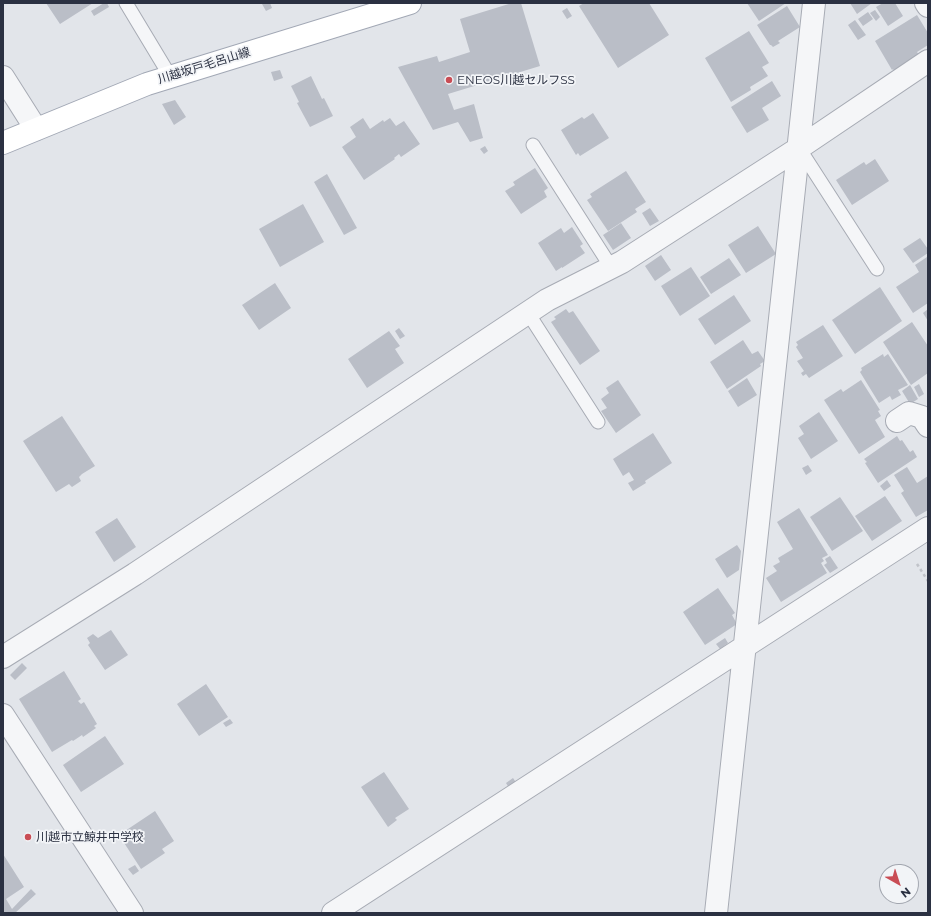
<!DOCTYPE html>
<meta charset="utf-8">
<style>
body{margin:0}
#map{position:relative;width:931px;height:916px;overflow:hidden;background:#e2e5ea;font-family:Montserrat,sans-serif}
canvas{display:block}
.frame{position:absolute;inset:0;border:4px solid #2b3142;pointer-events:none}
.north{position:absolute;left:879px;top:864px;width:40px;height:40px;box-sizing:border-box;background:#f2f4f7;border:1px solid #a2a6af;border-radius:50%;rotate:141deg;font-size:11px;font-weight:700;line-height:16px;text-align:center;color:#2b3142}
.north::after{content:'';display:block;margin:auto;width:14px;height:18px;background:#c94d55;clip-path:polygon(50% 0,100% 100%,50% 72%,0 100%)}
</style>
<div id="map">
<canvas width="931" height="916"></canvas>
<div class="frame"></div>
<div class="north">N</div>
</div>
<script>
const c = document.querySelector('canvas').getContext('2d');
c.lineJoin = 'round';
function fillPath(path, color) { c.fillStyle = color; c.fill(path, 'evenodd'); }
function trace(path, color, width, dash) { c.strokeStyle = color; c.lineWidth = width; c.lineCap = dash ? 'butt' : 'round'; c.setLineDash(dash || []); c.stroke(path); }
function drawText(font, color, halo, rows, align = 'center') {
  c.font = font + ' Montserrat,"Noto Sans JP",sans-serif'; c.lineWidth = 3.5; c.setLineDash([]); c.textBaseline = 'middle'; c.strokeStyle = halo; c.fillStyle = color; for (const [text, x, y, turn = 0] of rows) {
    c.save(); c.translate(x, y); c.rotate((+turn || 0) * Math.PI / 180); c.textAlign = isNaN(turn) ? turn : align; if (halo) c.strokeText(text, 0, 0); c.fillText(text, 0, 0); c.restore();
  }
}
const building = new Path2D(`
 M46 3H93L60 24Z
 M104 3H107L109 7 94 16 91 11Z
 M270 3 272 8 266 11 262 4Z
 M512 3H521L540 66 448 94 454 110 474 104 483 138 470 142 458 122 433 130 398 67 437 56 439 62 470 52 460 19Z
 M584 3H649L669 35 618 68 579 6Z
 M747 3H786L759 21Z
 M850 3H872L857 14Z
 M883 3H895L903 16 888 26 876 7Z
 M787 6 800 27 778 41 780 43 773 47 771 45H770L757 25Z
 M567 8 572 16 567 19 562 11Z
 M875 10 880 17 876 21 870 13Z
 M868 12 873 19 863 26 858 19Z
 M917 15 928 33V45L917 52 919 55 894 71 893 69 892 70 875 41Z
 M855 20 866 35 858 40 848 25Z
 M749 31 769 63 762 67 768 76 750 87 751 90 731 102 705 58Z
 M280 70 283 78 274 81 271 72Z
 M311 76 322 99 324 98 333 116 310 127 297 103 299 102 291 86Z
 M772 81 781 96 762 108 769 120 747 133 731 107Z
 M175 100 186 117 174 125 162 104Z
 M593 113 609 138 580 156 578 153 576 155 561 130 582 117 584 119Z
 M363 118 370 129 383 120 384 122 390 118 396 126 404 121 420 144 401 157 399 154 394 158 395 159 364 180 342 147 356 137 350 127Z
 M485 146 488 151 484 154 480 149Z
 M875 159 889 181 852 205 836 180 864 162 866 165Z
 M535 168 548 188 544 191 547 197 521 214 505 191 515 185 513 182Z
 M626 171 646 202 635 209 637 212 608 231 587 200 592 197 590 194Z
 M327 174 357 228 344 235 314 182Z
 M303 204 324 242 280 267 259 229Z
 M650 208 659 221 650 226 642 213Z
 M621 223 631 238 613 250 603 235Z
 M758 226 776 254 746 273 728 245Z
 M572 227 583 244 580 246 585 253 562 268V267L556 271 538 243 561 228 564 233Z
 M920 238 928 249V253L913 263 903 249Z
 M661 255 671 270 655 281 645 266Z
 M927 257 928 303 913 313 896 287 919 272 915 265Z
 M729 258 741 275 711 294 700 277Z
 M691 267 710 296 680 316 661 286Z
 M275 283 291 308 259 330 242 305Z
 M880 287 902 321 855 354 832 320Z
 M734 295 751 321 715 345 698 319Z
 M566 309 569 313 573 311 600 351 580 365 551 322 556 319 554 317Z
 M928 309V321L923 313Z
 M912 322 928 346V373L911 385 883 342Z
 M823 325 843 356 809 378 806 374 803 376 801 373 804 371 797 361 803 358 796 347 798 345 796 342Z
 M399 328 405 336 400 339 395 331Z
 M389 331 400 346 395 349 404 363 367 388 348 359Z
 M743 340 752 354 758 351 765 361 760 364 761 366 727 389 710 362Z
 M883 354 884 357 888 354 908 385 898 390 901 395 892 400 890 396 879 403 860 372 862 370 861 368Z
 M747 378 757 395 738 407 728 391Z
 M618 380 641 415 616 433 601 411 607 408 601 399 609 393 606 388Z
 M861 380 880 410 878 411 881 416 875 420 885 437 859 454 824 400 841 389 843 392Z
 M919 384 924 394 919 397 914 387Z
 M910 385 918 399 910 404 902 391Z
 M819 412 838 441 811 459 798 438 804 434 799 426Z
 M62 416 95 466 82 474 79 477 81 481 72 487 69 484 56 492 23 441Z
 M653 433 672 463 645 481 646 483 633 491 628 483 634 480 629 472 623 476 613 459Z
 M897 436 900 441 902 440 910 452 913 450 917 457 878 483 865 463 867 462 864 459Z
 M808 465 812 471 806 475 802 468Z
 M907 467 917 483 928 476V510L916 517 901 493 904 491 894 475Z
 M887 480 891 486 884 491 880 486Z
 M885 496 902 521 872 541 855 516Z
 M840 497 863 531 832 551 810 517Z
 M799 508 828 555 822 558 824 561 821 563 827 573 781 602 766 578 777 571 773 566 780 562 778 558 793 549 777 522Z
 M117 518 136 547 114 562 95 532Z
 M737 545 741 551 739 570 727 578 715 559Z
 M830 556 838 568 830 573 824 565 827 563 825 559Z
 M718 588 735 613 732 615 737 624 705 645 683 612Z
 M111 630 128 655 105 670 88 645 90 643 87 638 93 634 98 638Z
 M725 638 728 643 720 649 716 644Z
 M22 663 27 668 15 680 10 675Z
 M64 671 81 699 78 701 81 704 84 702 97 724 94 726 96 728 83 737 82 735 73 741 72 740 52 752 19 699Z
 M206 684 228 717 199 736 177 704Z
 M230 719 233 723 226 727 223 723Z
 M105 736 124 764 81 792 63 765Z
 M384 772 409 809 395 818 397 820 388 827 361 787Z
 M513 778 517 784 509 788 506 783Z
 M155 811 174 841 162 849 165 853 141 869 119 835Z
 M3 854 24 887 6 899 12 909 31 889 36 894 15 913H3Z
 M135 865 139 871 133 875 128 869Z`);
const path = new Path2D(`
 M917 564 928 581`);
const service = new Path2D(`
 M126 3 170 76
 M533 145 611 267
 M799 148 877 269
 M528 313 598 422`);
const minor = new Path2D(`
 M926 3 928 6
 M3 77 36 129
 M897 421 909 413 922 417 928 426
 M3 657 135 574 547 300 622 262 799 148 928 61
 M333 913 928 528
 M716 913 814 3`);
const tertiary = new Path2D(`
 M3 715 132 913`);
const primary = new Path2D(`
 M3 143 147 84 410 3`);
const markers = [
 [449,80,4,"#c94d55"],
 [28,837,4,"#c94d55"]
];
const streetNames = [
 ["川越坂戸毛呂山線",204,66,-17]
];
const poiNames = [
 ["ENEOS川越セルフSS",457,80],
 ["川越市立鯨井中学校",36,837]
];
fillPath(building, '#babec7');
trace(service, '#a7abb4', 15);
trace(minor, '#a7abb4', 24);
trace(tertiary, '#a7abb4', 24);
trace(primary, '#a2a8b5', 24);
trace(path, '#c0c3c9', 2.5, [3, 3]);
trace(service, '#f5f6f8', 13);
trace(minor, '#f5f6f8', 22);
trace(tertiary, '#f5f6f8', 22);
trace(primary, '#fff', 22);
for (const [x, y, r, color] of markers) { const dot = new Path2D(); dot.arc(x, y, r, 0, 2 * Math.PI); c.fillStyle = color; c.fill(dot); trace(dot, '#f2f4f7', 1.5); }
drawText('12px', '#2b3142', '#f2f4f7', streetNames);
drawText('12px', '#2b3142', '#f2f4f7', poiNames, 'left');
</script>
